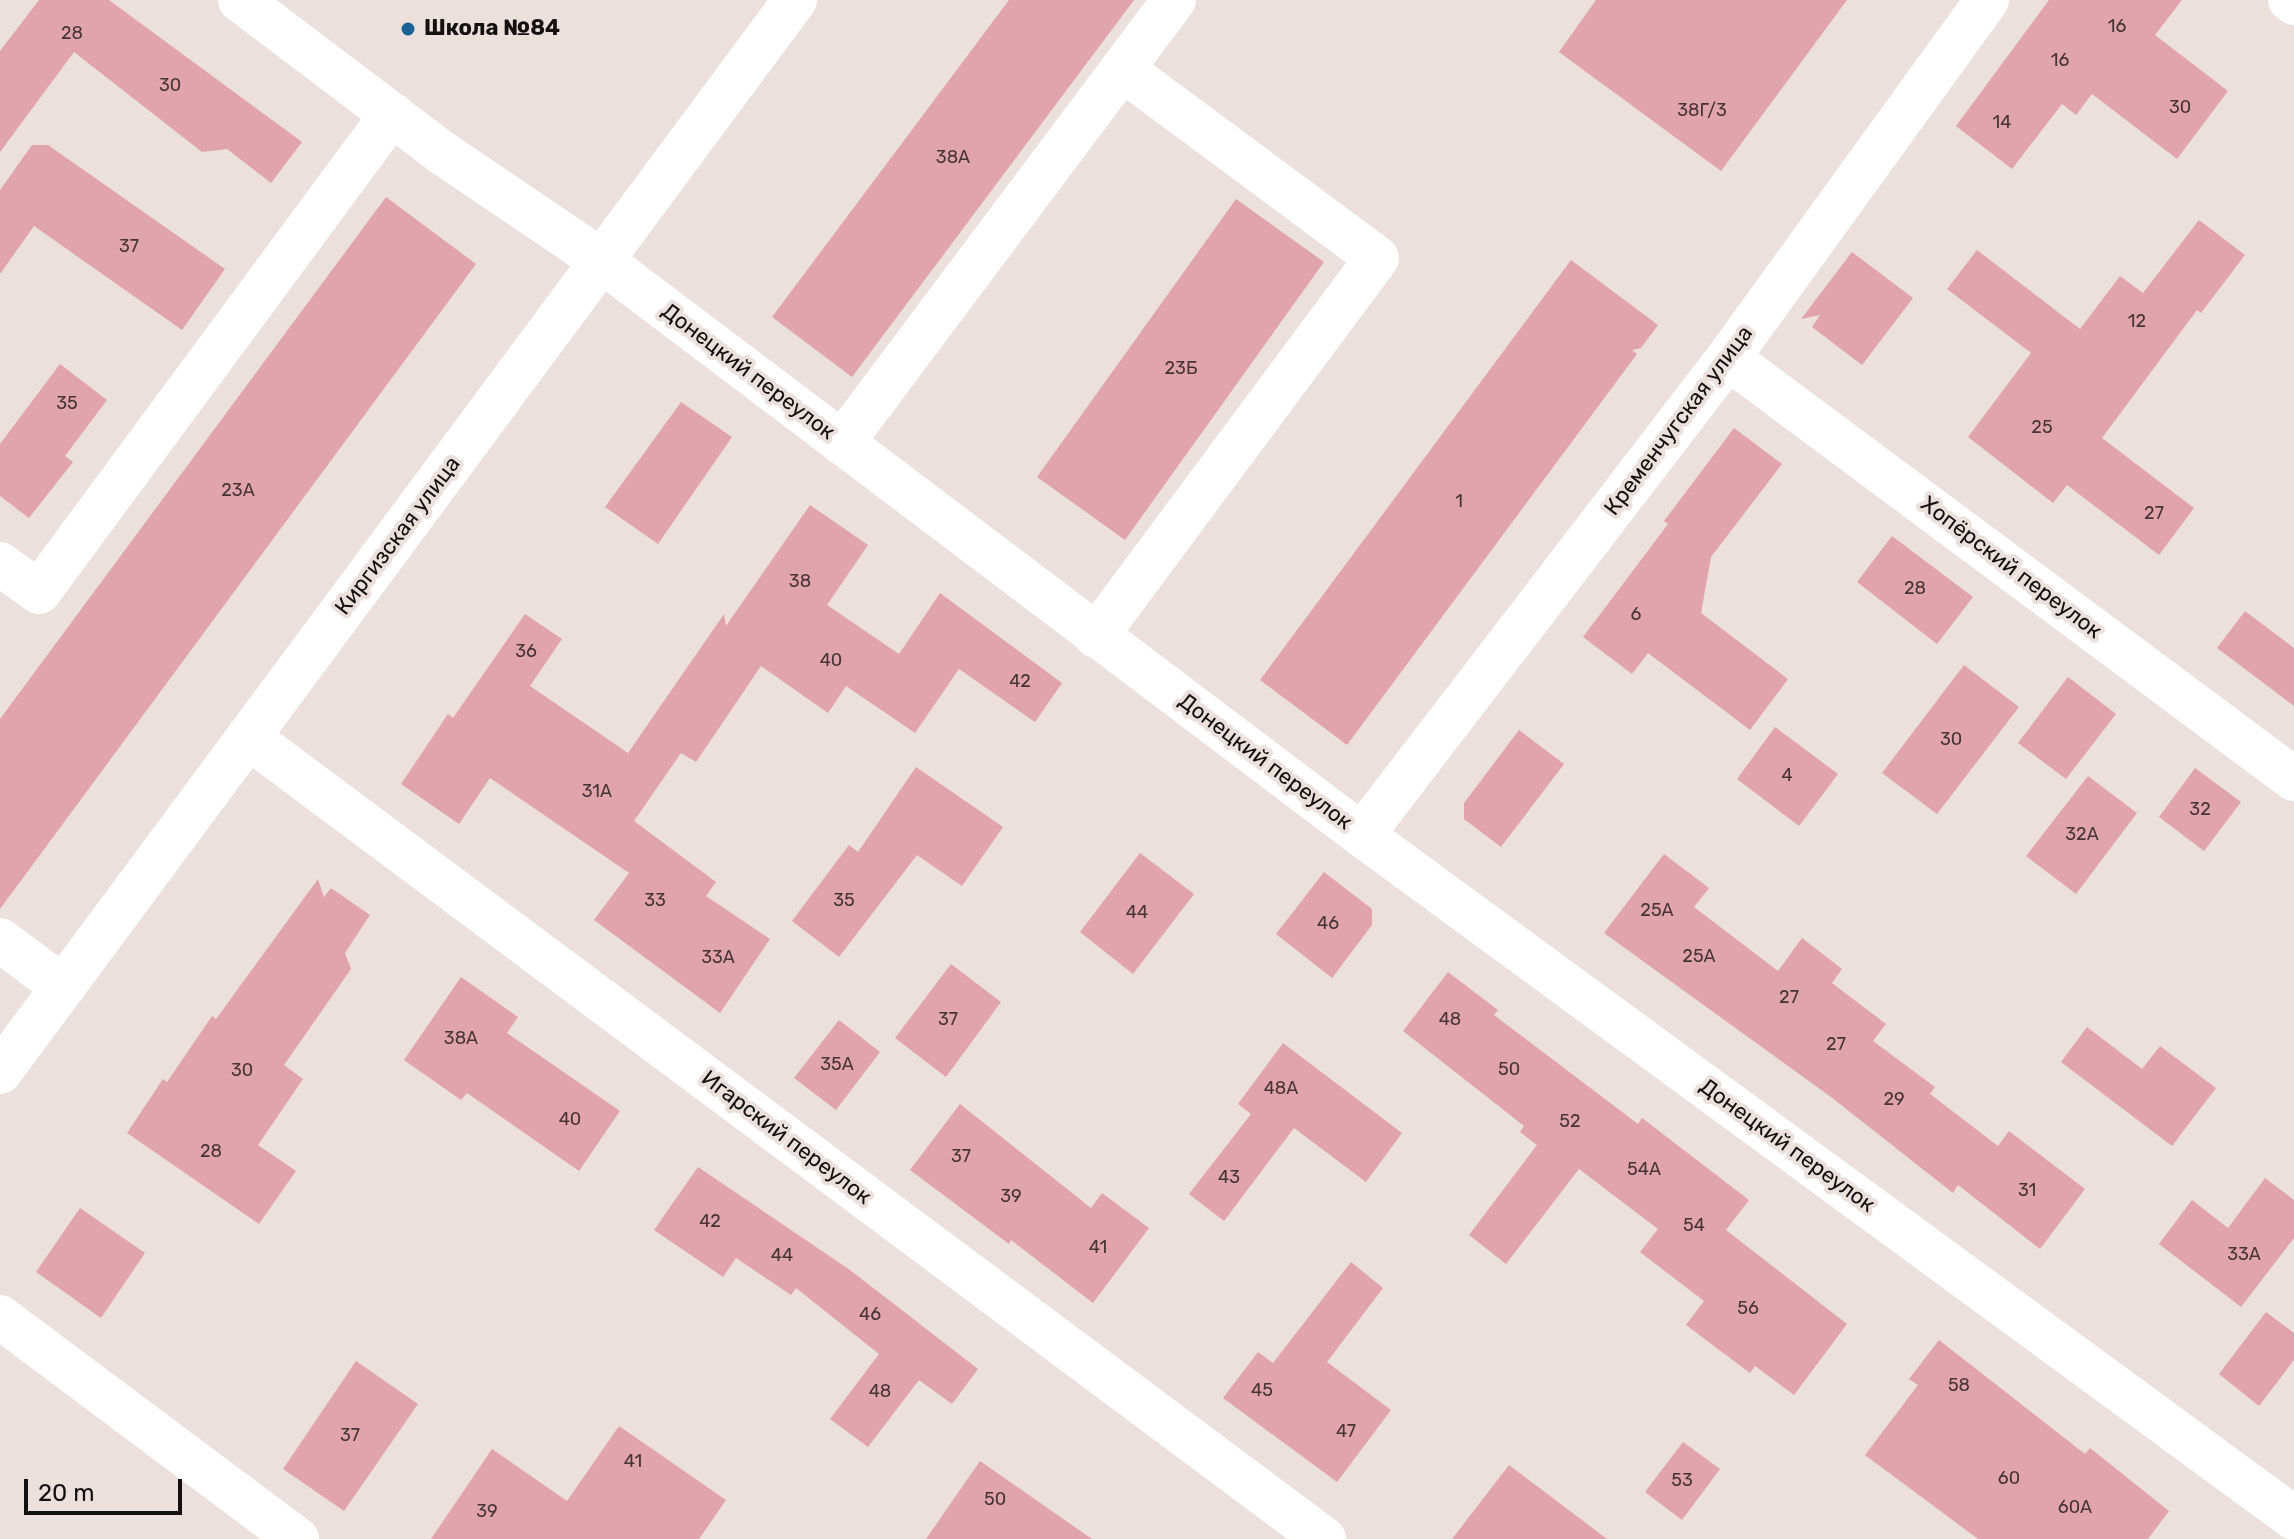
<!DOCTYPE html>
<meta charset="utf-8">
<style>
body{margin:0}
#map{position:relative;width:2294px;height:1539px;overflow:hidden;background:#ebe0dc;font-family:Rubik,sans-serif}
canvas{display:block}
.scale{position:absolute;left:24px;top:1479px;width:158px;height:36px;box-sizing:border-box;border:4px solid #13100f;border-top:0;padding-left:10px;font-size:24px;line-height:28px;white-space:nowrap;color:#13100f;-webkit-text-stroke:6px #ebe0dc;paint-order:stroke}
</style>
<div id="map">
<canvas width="2294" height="1539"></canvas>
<div class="scale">20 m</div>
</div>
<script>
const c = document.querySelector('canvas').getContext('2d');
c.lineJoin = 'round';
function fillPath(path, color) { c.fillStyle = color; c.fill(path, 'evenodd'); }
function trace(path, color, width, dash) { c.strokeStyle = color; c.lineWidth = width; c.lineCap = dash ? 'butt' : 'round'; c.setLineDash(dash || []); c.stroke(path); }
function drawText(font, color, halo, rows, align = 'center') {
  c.font = font + ' Rubik,sans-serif'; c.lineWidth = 8; c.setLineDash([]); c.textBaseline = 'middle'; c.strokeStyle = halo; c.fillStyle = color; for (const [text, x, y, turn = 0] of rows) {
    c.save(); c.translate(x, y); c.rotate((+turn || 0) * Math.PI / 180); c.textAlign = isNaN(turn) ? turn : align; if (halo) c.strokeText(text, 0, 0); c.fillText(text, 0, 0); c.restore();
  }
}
const building = new Path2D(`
 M39 0H109L302 142 271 183 227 149 202 152 74 52 0 152V51Z
 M1009 0H1134L852 377 772 317Z
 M1596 0H1847L1721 171 1559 52Z
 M2049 0H2182L2155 35 2228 91 2177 159 2092 94 2076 115 2062 104 2012 169 1956 126Z
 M32 145H48L225 269 182 330 34 226 0 274V190Z
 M386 197 476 264 0 909V719Z
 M1236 199 1324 262 1125 540 1037 477Z
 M2199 220 2245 255 2201 313 2197 310 2102 438 2194 508 2159 555 2067 485 2053 503 1968 437 2031 353 1947 289 1977 250 2080 329 2120 276 2143 293Z
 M1852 252 1913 298 1862 365 1812 327 1820 315 1801 319Z
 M1571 260 1658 325 1641 348 1632 350 1637 354 1347 745 1260 680Z
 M60 364 107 400 65 456 73 462 29 518 0 496V444Z
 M681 402 732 437 658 544 605 507Z
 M1734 428 1782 464 1711 557 1701 613 1788 679 1750 730 1648 653 1632 674 1583 637 1668 524 1664 521Z
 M810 505 868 545 827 605 899 654 940 593 1062 683 1035 722 959 669 915 733 846 686 828 713 761 666 696 762 681 753 634 821 716 882 706 896 770 939 720 1013 594 920 629 873 490 778 459 824 401 784 448 714 453 718 525 614 562 639 530 686 628 753 724 614 726 626Z
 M1892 536 1973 597 1937 644 1857 582Z
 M2245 611 2294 648V706L2217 648Z
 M1964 665 2019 707 1937 814 1882 773Z
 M2068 677 2116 714 2066 779 2018 743Z
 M1775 727 1838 774 1799 826 1737 779Z
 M1519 730 1564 764 1501 847 1464 819V803Z
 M916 767 1003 827 962 886 917 855 839 957 792 921 849 845 858 852Z
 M2195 768 2241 802 2204 851 2159 817Z
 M2088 776 2137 813 2076 894 2026 856Z
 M1140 853 1194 894 1133 974 1080 932Z
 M1664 854 1709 888 1694 907 1778 971 1802 938 1842 969 1832 983 1886 1024 1873 1041 1935 1087 1930 1094 1998 1146 2009 1131 2085 1189 2040 1249 1958 1185 1953 1193 1831 1097 1604 933Z
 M1324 872 1372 909V925L1332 978 1276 934Z
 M318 879 324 897 331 888 370 915 345 953 351 969 284 1065 303 1079 258 1145 296 1171 259 1224 127 1133 163 1079 167 1082 212 1016 216 1019Z
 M951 964 1001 1002 946 1077 895 1038Z
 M1448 972 1498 1010 1494 1015 1638 1124 1642 1118 1749 1200 1726 1230 1847 1324 1794 1395 1755 1366 1750 1373 1686 1325 1704 1301 1640 1252 1658 1229 1579 1169 1506 1264 1469 1235 1537 1145 1520 1132 1524 1126 1403 1031Z
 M461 977 518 1017 507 1033 620 1111 579 1171 467 1093 461 1100 404 1060Z
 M839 1020 880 1052 836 1110 794 1078Z
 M2087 1027 2142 1069 2160 1046 2216 1088 2172 1146 2061 1062Z
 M1283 1043 1402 1133 1366 1182 1294 1128 1224 1221 1189 1194 1251 1114 1238 1104Z
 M960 1104 1091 1208 1102 1193 1149 1228 1093 1303 1011 1240 1009 1244 910 1170Z
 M698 1167 850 1270 978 1369 952 1404 919 1380 868 1447 830 1419 879 1354 796 1288 791 1295 736 1258 723 1277 654 1230Z
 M2265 1178 2294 1200V1238L2241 1307 2159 1244 2192 1200 2228 1228Z
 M80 1208 145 1253 101 1318 36 1272Z
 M1351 1262 1383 1288 1327 1362 1391 1410 1337 1482 1223 1398 1258 1352 1273 1363Z
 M2266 1312 2294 1333V1360L2259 1406 2219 1374Z
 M1939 1340 2085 1454 2090 1448 2169 1511 2148 1539H1978L1865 1455 1918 1385 1909 1379Z
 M356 1361 418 1404 344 1511 283 1469Z
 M619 1426 726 1500 699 1539H431L492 1449 567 1501Z
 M1683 1442 1720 1469 1682 1520 1645 1492Z
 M980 1461 1092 1539H926Z
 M1509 1465 1607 1539H1452Z`);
const minor = new Path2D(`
 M240 0 441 152 602 261 1362 835 2294 1518
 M2290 0 2294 3
 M1728 358 2294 779
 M842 443 1174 0
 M0 564 39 592 392 114
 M1096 636 1377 258 1122 69
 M248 737 1324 1539
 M1362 835 1728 358 1987 0
 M0 940 63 987
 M0 1317 297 1539`);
const major = new Path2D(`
 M0 1072 795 0`);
const markers = [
 [408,29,8,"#186296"]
];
const numberNames = [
 ["16",2117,27],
 ["28",72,34],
 ["16",2060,61],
 ["30",170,86],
 ["30",2180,108],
 ["38Г/3",1702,111],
 ["14",2002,123],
 ["38А",953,158],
 ["37",129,247],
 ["12",2137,322],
 ["23Б",1181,369],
 ["35",67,404],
 ["25",2042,428],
 ["23А",238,491],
 ["1",1459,502],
 ["27",2154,514],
 ["38",800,582],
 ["28",1915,589],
 ["6",1636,615],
 ["36",526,652],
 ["40",831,661],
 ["42",1020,682],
 ["30",1951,740],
 ["4",1787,776],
 ["31А",597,792],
 ["32",2200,810],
 ["32А",2082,835],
 ["33",655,901],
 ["35",844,901],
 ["25А",1657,911],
 ["44",1137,913],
 ["46",1328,924],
 ["25А",1699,957],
 ["33А",718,958],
 ["27",1789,998],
 ["37",948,1020],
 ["48",1450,1020],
 ["38А",461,1039],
 ["27",1836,1045],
 ["35А",837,1065],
 ["50",1509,1070],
 ["30",242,1071],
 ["48А",1281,1089],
 ["29",1894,1100],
 ["40",570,1120],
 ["52",1570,1122],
 ["28",211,1152],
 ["37",961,1157],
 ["54А",1644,1170],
 ["43",1229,1178],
 ["31",2027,1191],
 ["39",1011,1197],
 ["42",710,1222],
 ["54",1694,1226],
 ["41",1098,1248],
 ["33А",2244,1255],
 ["44",782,1256],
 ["56",1748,1309],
 ["46",870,1315],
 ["58",1959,1386],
 ["45",1262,1391],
 ["48",880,1392],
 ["47",1346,1432],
 ["37",350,1436],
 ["41",633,1462],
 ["60",2009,1479],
 ["53",1682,1481],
 ["50",995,1500],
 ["60А",2075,1508],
 ["39",487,1512]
];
const poiNames = [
 ["Школа №84",424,29]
];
const streetNames = [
 ["Донецкий переулок",748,372,37],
 ["Кременчугская улица",1679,421,-53],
 ["Киргизская улица",398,536,-53],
 ["Хопёрский переулок",2011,568,37],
 ["Донецкий переулок",1265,762,37],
 ["Игарский переулок",786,1138,37],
 ["Донецкий переулок",1787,1146,36]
];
fillPath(building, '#e1a3ac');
trace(minor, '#fff', 44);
trace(major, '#fff', 44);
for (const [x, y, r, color] of markers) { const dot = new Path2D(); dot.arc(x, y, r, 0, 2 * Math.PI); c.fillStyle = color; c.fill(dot); trace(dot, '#ebe0dc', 3); }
drawText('18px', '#463536', null, numberNames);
drawText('bold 22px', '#13100f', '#ebe0dc', poiNames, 'left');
drawText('22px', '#13100f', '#ebe0dc', streetNames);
</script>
